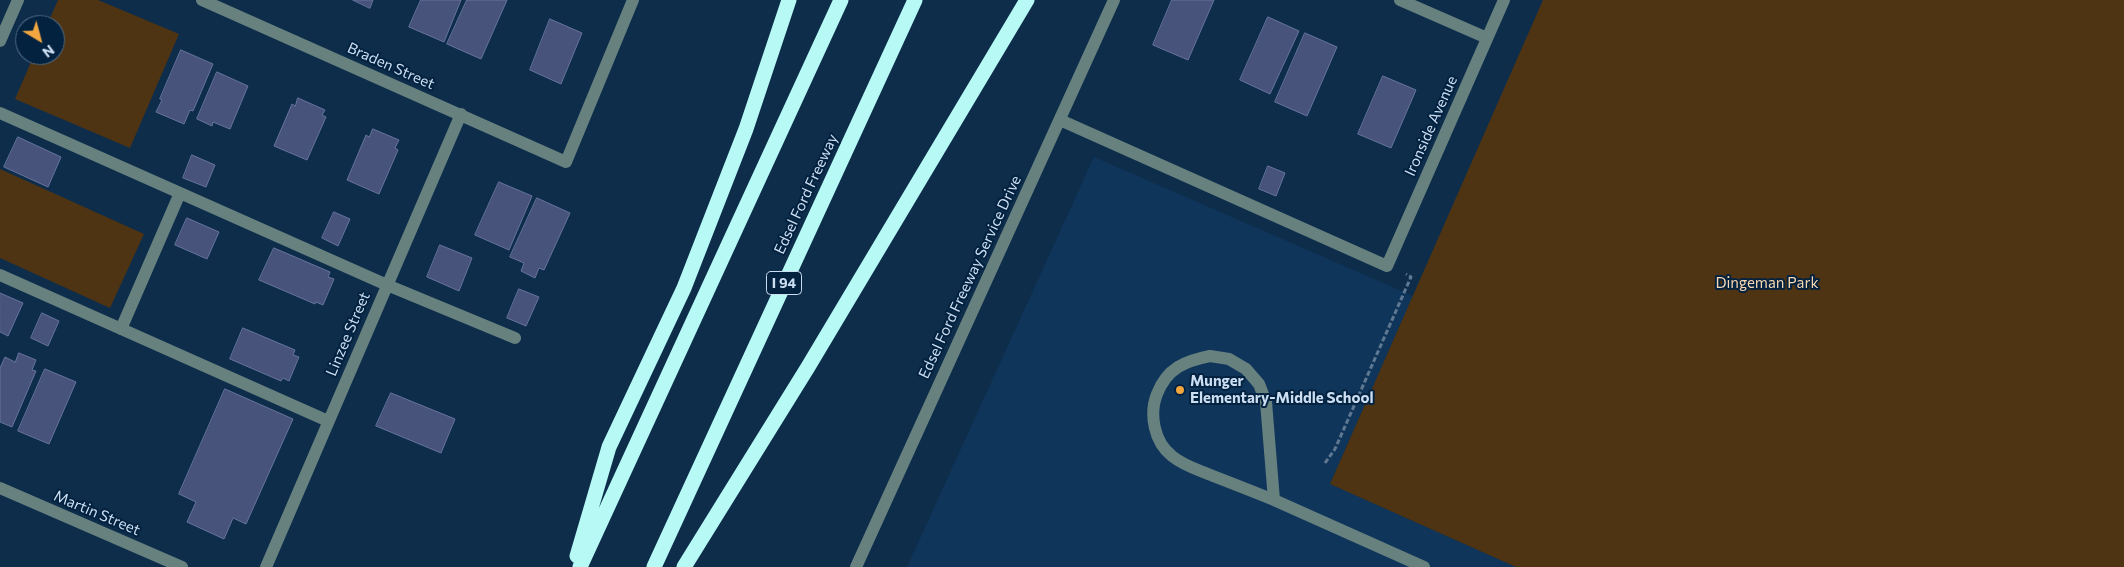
<!DOCTYPE html>
<style>
body{margin:0}
#map{position:relative;width:2124px;height:567px;overflow:hidden;background:#0d2d4b;font-family:Commissioner,sans-serif}
canvas{display:block}
.north{position:absolute;left:15px;top:15px;width:50px;height:50px;box-sizing:border-box;background:#032240;border:1px solid #536d87;border-radius:50%;rotate:143deg;font-size:14px;font-weight:700;line-height:20px;text-align:center;color:#ccdef2}
.north::after{content:'';display:block;margin:auto;width:18px;height:22px;background:#f1a63f;clip-path:polygon(50% 0,100% 100%,50% 72%,0 100%)}
</style>
<div id="map">
<canvas width="2124" height="567"></canvas>
<div class="north">N</div>
</div>
<script>
const c = document.querySelector('canvas').getContext('2d');
c.lineJoin = 'round';
function fillPath(path, color) { c.fillStyle = color; c.fill(path, 'evenodd'); }
function trace(path, color, width, dash) { c.strokeStyle = color; c.lineWidth = width; c.lineCap = dash ? 'butt' : 'round'; c.setLineDash(dash || []); c.stroke(path); }
function drawText(font, color, halo, rows, align = 'center') {
  c.font = font + ' Commissioner,sans-serif'; c.lineWidth = 4; c.setLineDash([]); c.textBaseline = 'middle'; c.strokeStyle = halo; c.fillStyle = color; for (const [text, x, y, turn = 0] of rows) {
    c.save(); c.translate(x, y); c.rotate((+turn || 0) * Math.PI / 180); c.textAlign = isNaN(turn) ? turn : align; if (halo) c.strokeText(text, 0, 0); c.fillText(text, 0, 0); c.restore();
  }
}
const built = new Path2D(`
 M1094 157 1413 296 1330 484 1516 567H907Z`);
const green = new Path2D(`
 M58 0H98L179 34 130 148 15 99 34 55H55V25H47Z
 M1543 0H2124V567H1516L1330 484Z
 M0 169 144 234 110 308 0 258Z`);
const building = new Path2D(`
 M353 0H373L370 8Z
 M421 0H461L444 42 409 27Z
 M467 0H507L481 59 447 44Z
 M1172 0H1214L1188 60 1153 45Z
 M1268 17 1299 31 1270 94 1240 80Z
 M550 19 582 33 561 84 530 70Z
 M1305 33 1337 47 1307 116 1275 102Z
 M181 50 213 64 193 111 190 110 184 124 156 112 162 100 160 99Z
 M217 72 248 86 230 129 213 122 212 126 197 119Z
 M1383 76 1416 90 1391 148 1358 134Z
 M298 98 325 110 322 115 326 117 307 160 274 146 292 104 295 106Z
 M373 129 399 140 395 148 398 150 379 194 347 180 366 135 369 137Z
 M18 137 61 157 48 187 4 167Z
 M192 155 215 165 206 187 183 178Z
 M1268 166 1285 173 1276 196 1259 189Z
 M499 182 532 196 509 250 475 235Z
 M537 198 570 213 544 270 539 268 535 278 521 271 524 263 510 257Z
 M334 212 350 219 338 246 322 238Z
 M187 218 219 232 207 259 175 245Z
 M440 245 472 258 459 291 427 277Z
 M274 248 330 272 328 277 334 279 323 305 316 302 315 304 259 280Z
 M519 289 539 297 526 326 507 318Z
 M0 293 23 303 8 336 0 332Z
 M42 313 59 321 48 346 31 338Z
 M243 328 295 350 293 355 299 357 289 381 283 378 281 381 230 359Z
 M19 353 36 360 32 370 36 371 12 427 0 422V368L5 357 15 362Z
 M45 369 76 382 49 444 18 431Z
 M225 389 293 419 246 524 233 518 224 539 187 522 196 502 179 494Z
 M391 393 455 419 441 453 376 426Z`);
const path = new Path2D(`
 M1325 463 1335 449 1411 277 1406 274`);
const minor = new Path2D(`
 M202 0 566 162 633 0
 M1400 0 1487 38
 M0 41 18 0
 M0 113 387 285 515 338
 M1060 120 1387 266 1504 0
 M0 275 328 421
 M121 329 180 193
 M1210 356 1229 359 1246 369 1259 384 1266 402 1274 500C1254 492 1234 484 1213 476 1199 470 1184 466 1172 456 1154 442 1149 414 1157 394 1167 368 1185 361 1210 356Z
 M0 488 182 567
 M1274 500 1424 567
 M266 567 461 114
 M856 567 1114 0`);
const highway = new Path2D(`
 M577 556 609 447 684 288 746 129 789 0
 M580 567 841 0
 M654 567 915 0
 M684 567 808 367 1027 0`);
const markers = [
 [1180,390,5,"#f1a63f"]
];
const shields = [
 [784,283,35]
];
const shieldNames = [
 ["I 94",784,283]
];
const streetNames = [
 ["Braden Street",391,66,24],
 ["Ironside Avenue",1431,126,-66],
 ["Edsel Ford Freeway",806,194,-65],
 ["Edsel Ford Freeway Service Drive",970,277,-65],
 ["Linzee Street",348,334,-67],
 ["Martin Street",97,513,23]
];
const parkNames = [
 ["Dingeman Park",1767,283]
];
const poiNames = [
 ["Munger",1190,381],
 ["Elementary-Middle School",1190,398]
];
fillPath(built, '#10355a');
fillPath(green, '#4e3412');
fillPath(building, '#47537b');
trace(building, '#67749e', 1);
trace(path, '#5e7892', 3, [5, 2.5]);
trace(minor, '#67817f', 12);
trace(highway, '#b6f9f5', 15);
for (const [x, y, r, color] of markers) { const dot = new Path2D(); dot.arc(x, y, r, 0, 2 * Math.PI); c.fillStyle = color; c.fill(dot); trace(dot, '#032240', 2); }
for (const [x, y, w] of shields) { const box = new Path2D(); box.roundRect(x - w / 2, y - 11.5, w, 23, 4); c.fillStyle = '#032240'; c.fill(box); trace(box, '#ccdef2', 1); }
drawText('bold 14px', '#ccdef2', null, shieldNames);
drawText('15px', '#ccdef2', '#032240', streetNames);
drawText('15px', '#f9d8b1', '#032240', parkNames);
drawText('bold 15px', '#ccdef2', '#032240', poiNames, 'left');
</script>
